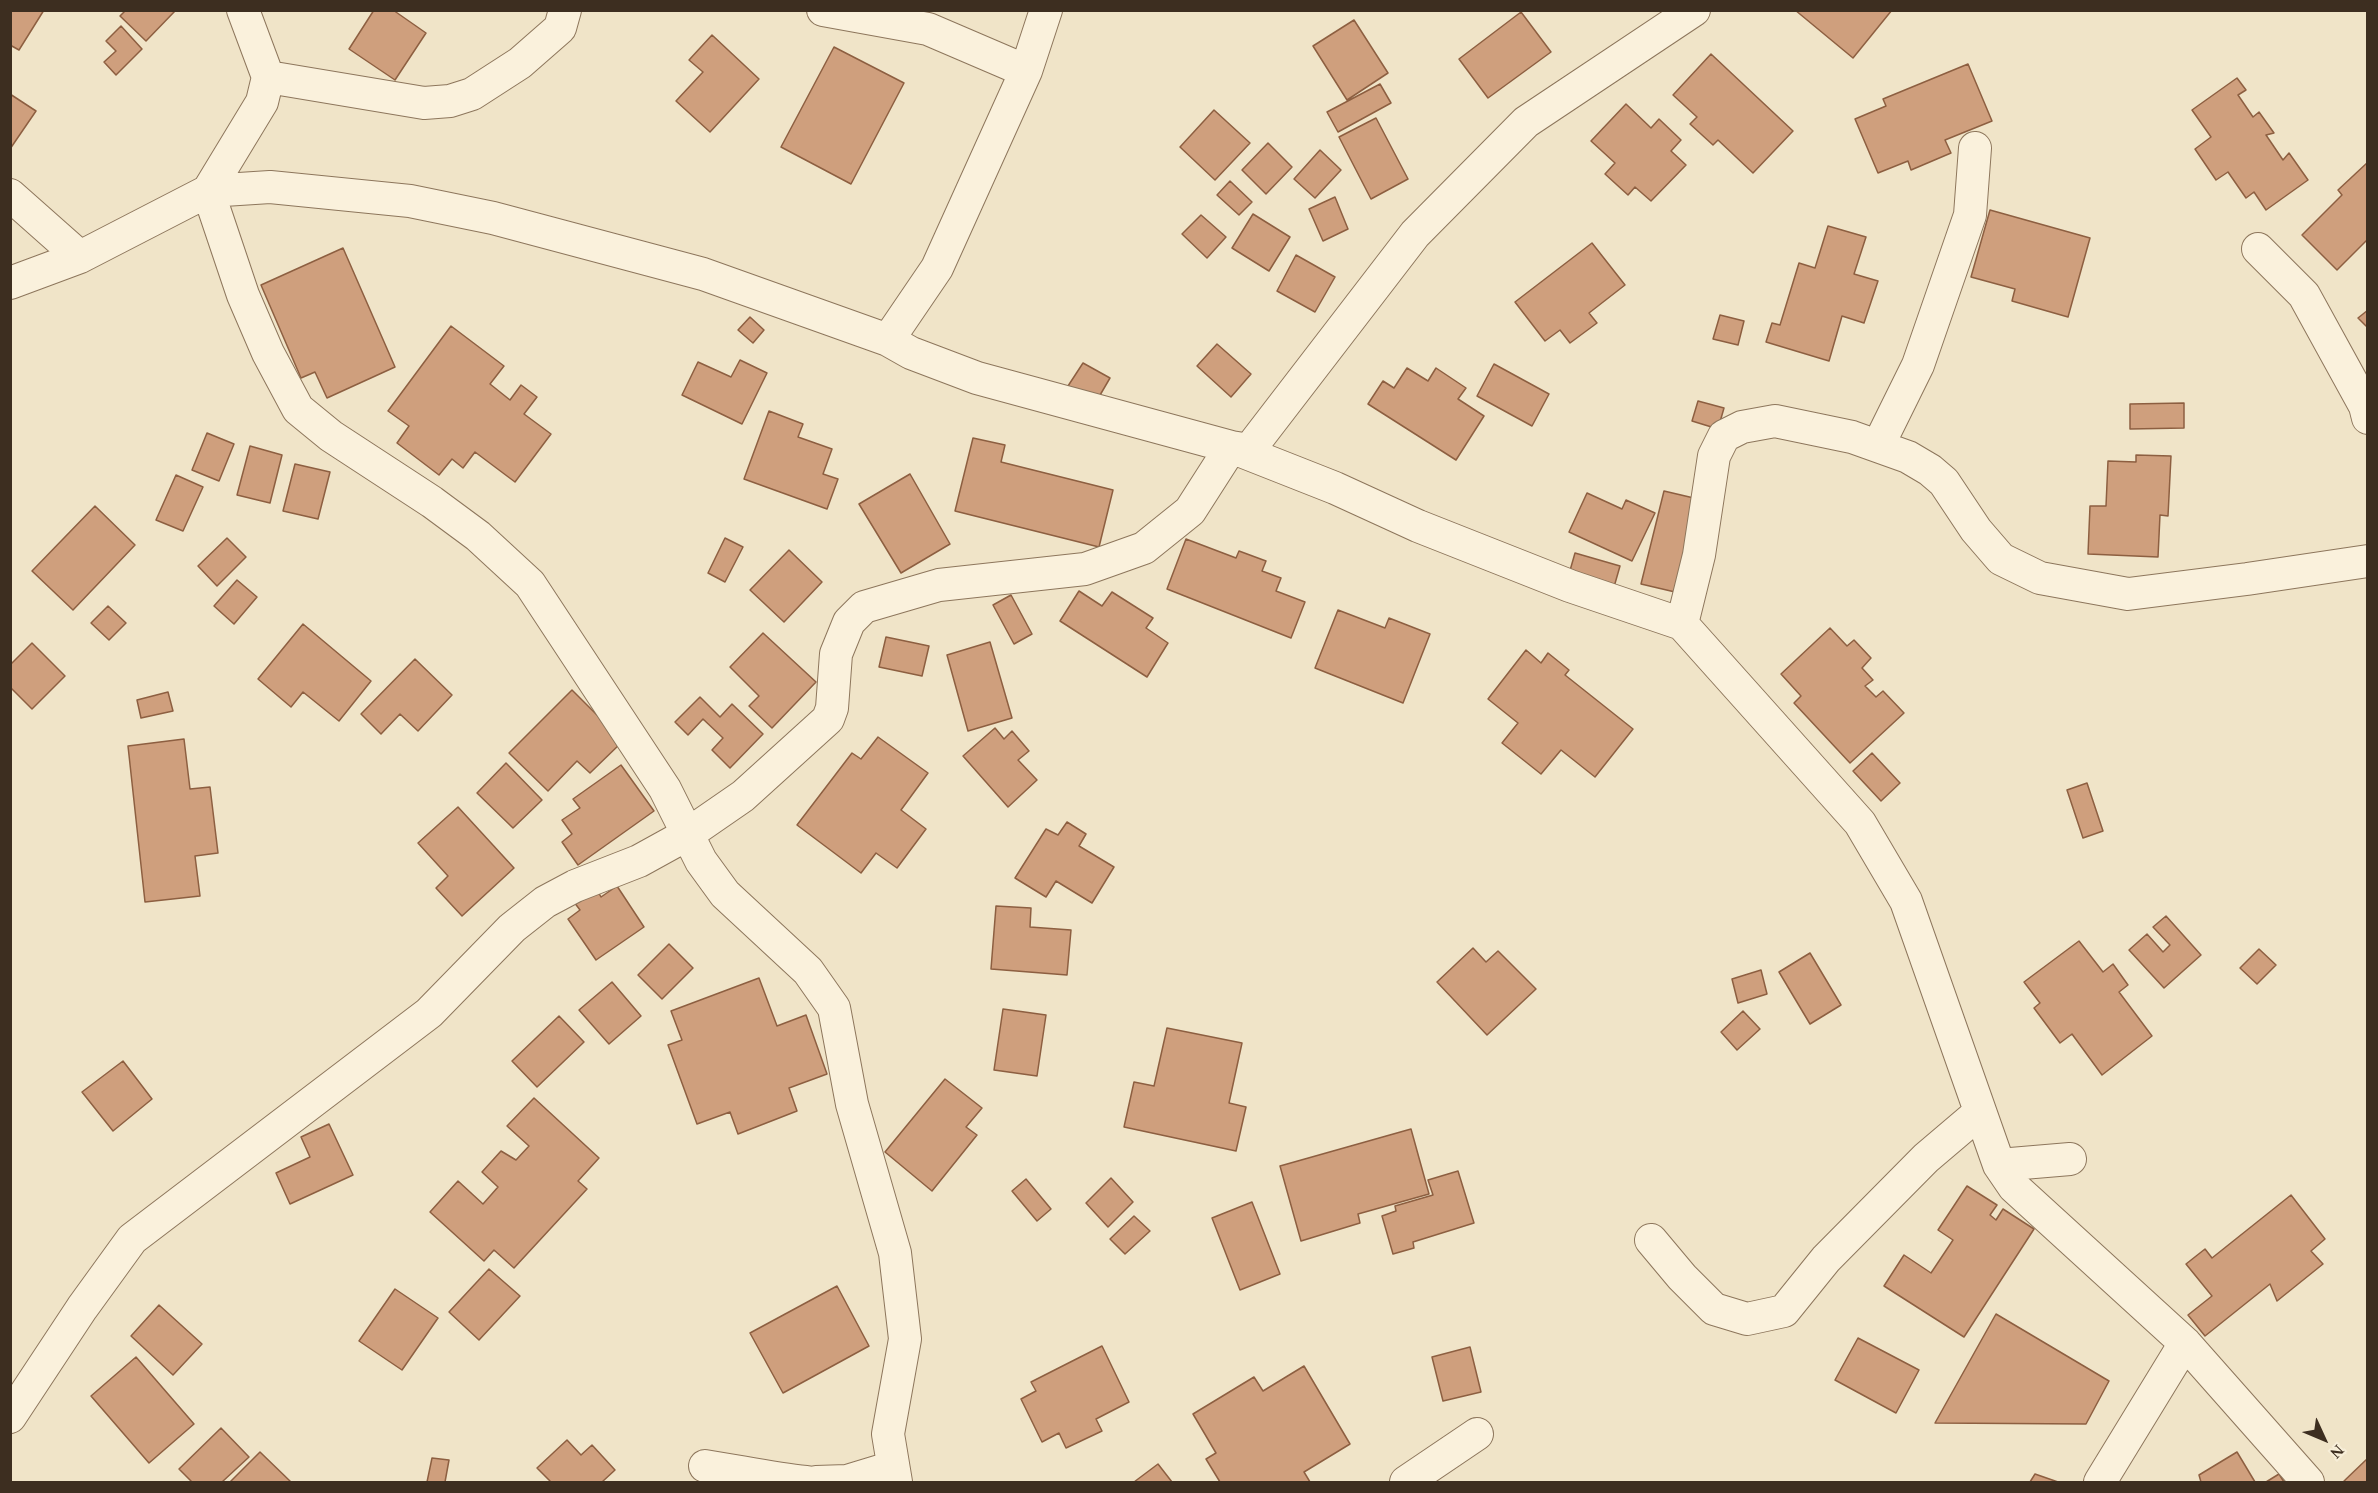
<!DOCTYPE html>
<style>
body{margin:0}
#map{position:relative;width:2378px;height:1493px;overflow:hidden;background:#f0e4c8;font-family:"Times New Roman",serif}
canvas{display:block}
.frame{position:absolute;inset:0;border:12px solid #3d2e20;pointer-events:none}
.north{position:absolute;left:2294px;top:1409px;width:60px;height:60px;-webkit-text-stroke:4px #f7eed8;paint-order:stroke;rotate:134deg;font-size:16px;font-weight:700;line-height:24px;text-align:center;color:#3d2e20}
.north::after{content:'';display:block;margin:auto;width:21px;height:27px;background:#3d2e20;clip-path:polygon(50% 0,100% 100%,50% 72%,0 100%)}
</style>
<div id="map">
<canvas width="2378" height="1493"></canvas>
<div class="frame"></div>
<div class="north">N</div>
</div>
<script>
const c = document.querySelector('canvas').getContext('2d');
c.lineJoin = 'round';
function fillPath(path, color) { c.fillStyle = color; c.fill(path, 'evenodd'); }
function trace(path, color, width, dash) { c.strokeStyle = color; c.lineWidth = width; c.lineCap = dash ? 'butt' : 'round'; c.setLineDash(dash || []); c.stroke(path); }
const building = new Path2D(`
 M10 10H44L19 50 10 45Z
 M126 10H176L146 41 120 16Z
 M374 10H393L426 33 395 80 349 49Z
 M1795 10H1892L1853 58Z
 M1521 12 1551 52 1488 98 1459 59Z
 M1354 20 1388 73 1347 100 1313 46Z
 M121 26 142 49 116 75 104 62 116 51 106 41Z
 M712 35 759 79 710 132 676 101 703 72 689 60Z
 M834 47 904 83 851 184 781 147Z
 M1711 54 1793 131 1753 173 1718 140 1713 145 1690 124 1697 117 1673 95Z
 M1968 64 1992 121 1945 140 1951 153 1911 170 1908 161 1878 173 1855 119 1886 106 1883 99Z
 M2237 78 2246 90 2238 95 2253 117 2259 112 2274 133 2266 135 2283 160 2289 153 2308 180 2266 210 2254 192 2246 198 2228 172 2216 180 2195 149 2211 137 2192 110Z
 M1380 84 1391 103 1338 132 1327 112Z
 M10 94 36 111 10 149Z
 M1626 104 1651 128 1659 119 1681 140 1671 151 1686 165 1651 201 1635 187 1628 195 1605 174 1615 163 1591 141Z
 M1214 110 1250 143 1215 180 1180 147Z
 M1376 118 1408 179 1371 199 1339 137Z
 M1268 143 1292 167 1266 194 1242 170Z
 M1320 150 1341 170 1315 198 1294 179Z
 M2368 162V239L2337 270 2302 235 2342 195 2338 190Z
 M1230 181 1252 202 1239 215 1217 195Z
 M1335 197 1348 229 1323 241 1309 209Z
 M1990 210 2090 238 2068 317 2012 301 2015 289 1971 277Z
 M1253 214 1290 237 1269 271 1232 248Z
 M1201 215 1226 237 1207 258 1182 234Z
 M1828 226 1866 237 1854 274 1878 281 1864 323 1842 316 1829 361 1766 342 1772 323 1780 325 1799 263 1815 268Z
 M1592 243 1625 285 1589 313 1597 323 1570 343 1560 330 1545 341 1515 302Z
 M343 248 395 367 327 398 315 372 301 378 261 285Z
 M1296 255 1335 277 1315 312 1277 291Z
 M2368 310V324L2366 326 2358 318Z
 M1720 315 1744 321 1738 345 1713 339Z
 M750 317 764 330 753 343 738 330Z
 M451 326 504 366 490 384 510 400 521 385 537 397 524 414 551 434 515 482 475 452 463 468 452 459 439 475 397 443 409 426 388 411Z
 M1217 344 1251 374 1231 397 1197 366Z
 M740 360 767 373 742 424 682 395 698 362 731 377Z
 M1083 363 1110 378 1096 402 1068 386Z
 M1494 364 1549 394 1532 426 1477 396Z
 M1407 368 1428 381 1436 368 1466 388 1458 399 1484 416 1456 460 1368 404 1383 381 1394 388Z
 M1698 401 1724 408 1718 429 1692 421Z
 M2184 403V428L2130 429V404Z
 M769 411 803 424 798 437 832 449 823 474 838 479 827 509 744 479Z
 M207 433 234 444 219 481 192 470Z
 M973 438 1005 445 1001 462 1113 490 1099 547 955 511Z
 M250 446 282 455 270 503 237 495Z
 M2136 455 2171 456 2168 516 2160 515 2158 557 2088 554 2090 506H2106L2108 461 2136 462Z
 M295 464 330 472 318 519 283 511Z
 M910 474 950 544 901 573 859 504Z
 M176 475 203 487 183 531 156 520Z
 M1664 491 1698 499 1675 592 1641 584Z
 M1587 493 1622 509 1626 500 1655 513 1632 561 1569 532Z
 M95 506 135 545 73 610 32 571Z
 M227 538 246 557 217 586 198 566Z
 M725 538 743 547 725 582 708 573Z
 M1186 539 1236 558 1239 551 1266 561 1262 571 1281 578 1276 591 1305 602 1291 638 1167 589Z
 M789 550 822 582 784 622 750 590Z
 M1575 553 1620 566 1612 594 1567 581Z
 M237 580 257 597 234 624 214 606Z
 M1079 591 1102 606 1112 592 1153 618 1146 628 1168 643 1147 677 1060 621Z
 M1011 595 1032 634 1014 644 993 605Z
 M108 606 126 623 109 640 91 623Z
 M1338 610 1385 628 1389 618 1430 634 1403 703 1315 668Z
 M303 624 371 681 339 721 303 692 291 707 258 679Z
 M1830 628 1847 646 1854 640 1871 658 1862 668 1873 680 1865 686 1876 697 1883 691 1904 713 1850 763 1794 703 1801 696 1781 674Z
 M763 633 816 682 772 728 749 706 759 696 730 667Z
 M886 637 929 646 922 676 879 667Z
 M990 642 1012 718 968 731 947 655Z
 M32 643 65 676 32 709 10 687V665Z
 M1526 650 1541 663 1548 653 1569 670 1565 675 1633 729 1595 777 1561 750 1541 774 1502 743 1518 723 1488 699Z
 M415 659 452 695 418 731 400 714 381 734 361 714Z
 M572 690 623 741 590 773 577 761 548 791 509 753Z
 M168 692 173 711 141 718 137 700Z
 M700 697 720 717 732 704 763 734 730 768 712 750 723 738 703 719 688 735 675 722Z
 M995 728 1004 739 1012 731 1029 751 1018 760 1037 780 1008 807 963 756Z
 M878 737 928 773 901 810 926 829 897 868 876 853 861 873 797 825 852 753 861 759Z
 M184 739 190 789 210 787 218 853 195 856 200 896 145 902 128 746Z
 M1872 753 1900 783 1881 801 1853 771Z
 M506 763 542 800 513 828 477 793Z
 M621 765 654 811 578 865 562 842 572 834 562 820 580 808 573 799Z
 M2087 783 2103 831 2083 838 2067 790Z
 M458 807 514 868 462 916 436 888 448 876 418 843Z
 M1067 822 1086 834 1079 846 1114 867 1092 903 1056 881 1046 897 1015 878 1046 829 1058 835Z
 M617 886 644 927 596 960 568 919 580 910 574 902 596 888 601 897Z
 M996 906 1031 908 1030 927 1071 930 1067 975 991 969Z
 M2166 916 2201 955 2164 988 2129 950 2147 934 2163 952 2170 945 2153 927Z
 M2079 941 2103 972 2113 964 2128 985 2119 992 2152 1036 2102 1075 2072 1034 2060 1043 2034 1008 2040 1003 2024 982Z
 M669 944 693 968 662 999 638 975Z
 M1473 948 1486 962 1498 951 1536 989 1487 1035 1437 982Z
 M2259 949 2276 965 2257 984 2240 968Z
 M1810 953 1841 1005 1810 1024 1779 972Z
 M1761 970 1767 994 1738 1003 1732 979Z
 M759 978 777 1026 806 1015 827 1074 789 1088 797 1111 738 1134 730 1112 697 1124 668 1045 682 1040 671 1011Z
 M612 982 641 1016 609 1044 579 1010Z
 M1003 1009 1046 1015 1037 1076 994 1070Z
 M1743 1011 1760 1029 1737 1050 1721 1032Z
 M559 1016 584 1042 537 1087 512 1061Z
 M1167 1028 1242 1043 1229 1103 1246 1107 1236 1151 1124 1127 1134 1082 1154 1086Z
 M123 1061 152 1099 113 1131 82 1092Z
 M945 1079 982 1108 966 1127 977 1135 932 1191 885 1152Z
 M534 1098 599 1158 578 1181 587 1189 514 1268 494 1250 484 1261 430 1212 458 1181 483 1204 498 1187 482 1172 501 1151 516 1160 529 1146 507 1126Z
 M329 1124 353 1175 290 1204 276 1173 310 1157 301 1137Z
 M1411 1129 1429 1194 1358 1214 1360 1223 1301 1241 1280 1166Z
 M1458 1171 1474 1223 1413 1242 1414 1248 1393 1254 1382 1216 1396 1211 1395 1206 1433 1195 1428 1180Z
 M1111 1178 1133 1202 1108 1227 1086 1203Z
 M1026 1179 1051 1209 1037 1221 1012 1191Z
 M1967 1186 1997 1205 1990 1215 1996 1220 2003 1209 2034 1229 1964 1337 1884 1286 1904 1255 1931 1273 1953 1240 1938 1230Z
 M2291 1195 2325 1239 2311 1251 2323 1264 2277 1301 2270 1284 2205 1336 2188 1315 2212 1296 2186 1264 2205 1249 2212 1258Z
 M1252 1202 1280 1274 1240 1290 1212 1218Z
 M1134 1216 1150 1231 1125 1254 1110 1239Z
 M489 1269 520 1296 479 1340 449 1312Z
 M837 1286 869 1346 783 1393 750 1333Z
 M395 1289 438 1318 402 1370 359 1341Z
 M159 1305 202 1344 173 1375 131 1336Z
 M1996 1314 2109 1381 2086 1424 1935 1423Z
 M1858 1338 1919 1370 1896 1413 1835 1380Z
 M1102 1346 1129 1402 1096 1419 1102 1431 1066 1448 1059 1433 1042 1442 1021 1399 1036 1391 1031 1382Z
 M1470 1347 1481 1392 1443 1401 1432 1357Z
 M136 1357 194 1424 149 1463 91 1396Z
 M1304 1366 1350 1444 1304 1472 1310 1482H1220L1206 1459 1216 1453 1193 1414 1254 1377 1263 1391Z
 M221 1428 249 1457 222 1482H192L179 1469Z
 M567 1440 581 1455 592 1445 615 1470 602 1482H551L537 1468Z
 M260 1452 291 1482H230Z
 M2237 1452 2255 1482H2201L2199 1475Z
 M432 1458 449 1460 445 1482H427Z
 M2368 1458V1482H2346L2344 1481Z
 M1158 1464 1172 1482H1134Z
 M2035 1474 2058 1482H2030Z
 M2279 1474 2284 1482H2266Z`);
const minor = new Path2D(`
 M243 10 268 77 262 102 208 191 243 295 268 353 298 409 331 436 432 502 478 536 530 584 665 789 701 861 725 894 808 971 834 1008 852 1104 895 1253 905 1339 888 1434 896 1482
 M823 10 928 29 1026 71
 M268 77 424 103 450 101 472 94 520 63 560 28 565 10
 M10 195 80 257
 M2258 249 2304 295 2365 406 2368 418
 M10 283 80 257 208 191 270 187 410 201 493 218 703 274 888 340 911 353 977 378 1231 447 1335 488 1418 526 1570 586 1682 624 1699 555 1714 456 1724 436 1742 427 1775 421 1852 437 1908 457 1930 470 1944 482 1976 530 2001 559 2040 578 2128 594 2247 579 2368 561
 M888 340 937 268 1026 71 1046 10
 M1878 446 1918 365 1970 215 1975 148
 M1682 624 1860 823 1906 901 1999 1165 2014 1187 2185 1343 2308 1482
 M1999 1165 2070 1159
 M1651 1240 1682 1277 1714 1309 1747 1319 1784 1311 1826 1259 1926 1158 1979 1113
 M10 1417 82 1308 132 1239 429 1013 512 928 545 902 575 886 639 861 688 834 743 796 828 719 832 708 836 654 849 622 864 607 939 585 1085 569 1144 548 1190 511 1231 447 1249 450 1415 234 1526 122 1694 10
 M705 1466C739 1471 772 1479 806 1482
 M816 1482 847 1481 893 1467
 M1406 1482 1477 1434
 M2100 1482 2185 1343`);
fillPath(building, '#cf9f7d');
trace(building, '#8d5f41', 1.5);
trace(minor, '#8d765c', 34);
trace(minor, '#faf1dc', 32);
</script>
